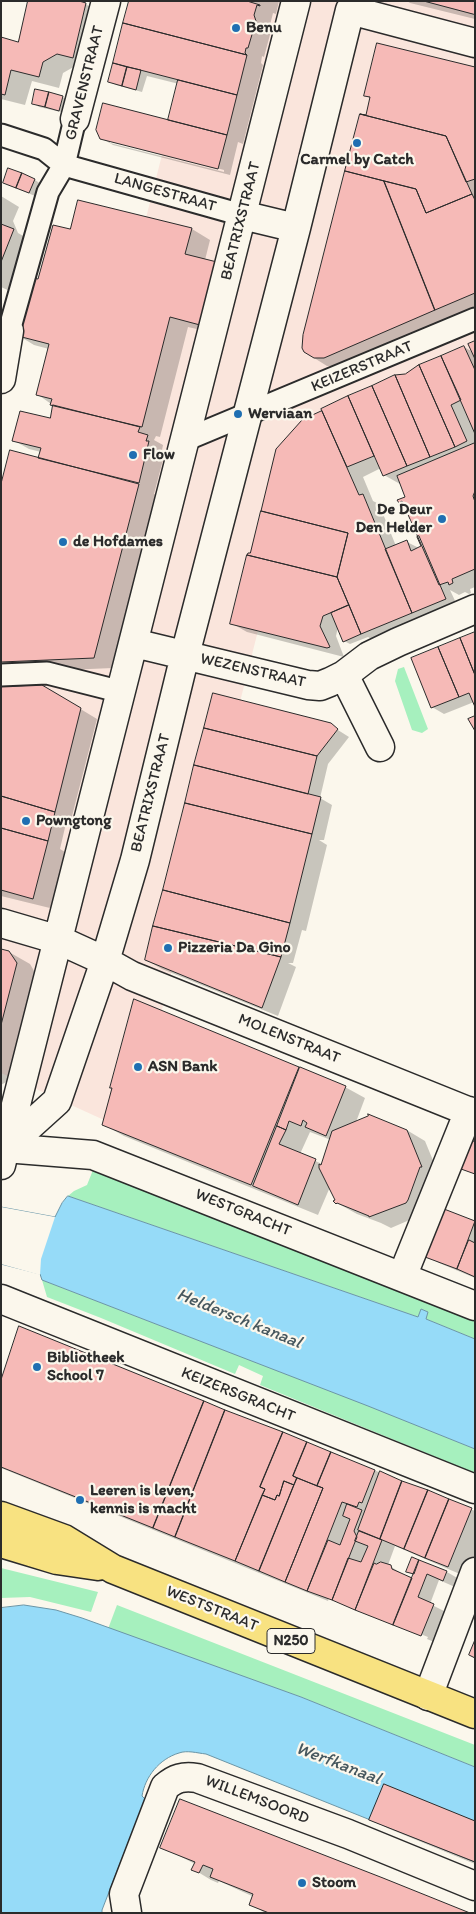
<!DOCTYPE html>
<style>
body{margin:0}
#map{position:relative;width:476px;height:1914px;overflow:hidden;background:#fbf7ec;font-family:Itim,sans-serif}
canvas{display:block}
.frame{position:absolute;inset:0;border:2px solid #2b2b2b;pointer-events:none}
</style>
<div id="map">
<canvas width="476" height="1914"></canvas>
<div class="frame"></div>
</div>
<script>
const c = document.querySelector('canvas').getContext('2d');
c.lineJoin = 'round';
function fillPath(path, color) { c.fillStyle = color; c.fill(path, 'evenodd'); }
function trace(path, color, width, dash) { c.strokeStyle = color; c.lineWidth = width; c.lineCap = dash ? 'butt' : 'round'; c.setLineDash(dash || []); c.stroke(path); }
function drawText(font, color, halo, rows, align = 'center') {
  c.font = font + ' Itim,sans-serif'; c.lineWidth = 4.5; c.setLineDash([]); c.textBaseline = 'middle'; c.strokeStyle = halo; c.fillStyle = color; for (const [text, x, y, turn = 0] of rows) {
    c.save(); c.translate(x, y); c.rotate((+turn || 0) * Math.PI / 180); c.textAlign = isNaN(turn) ? turn : align; if (halo) c.strokeText(text, 0, 0); c.fillText(text, 0, 0); c.restore();
  }
}
const built = new Path2D(`
 M201 1H475V389L300 465 132 1128 104 1120 1 1073V790Z`);
const green = new Path2D(`
 M404 667 428 729 422 733 412 730 395 681 398 669Z
 M95 1165 475 1312V1339L426 1319 428 1312 421 1309 418 1317 68 1196 74 1191 87 1185Z
 M42 1280 369 1406 475 1449V1473L260 1385 263 1376 239 1365 235 1374 101 1318 47 1297Z
 M1 1568 98 1592 91 1612 30 1597 1 1598Z
 M117 1605 475 1745V1767L301 1697 108 1629Z`);
const water = new Path2D(`
 M68 1196 418 1317 421 1309 428 1312 426 1319 475 1339V1449L368 1406 42 1280 40 1274 1 1264V1207L55 1217 62 1203Z
 M24 1605 56 1610 82 1618 301 1697 475 1767V1862L206 1754C197 1753 187 1750 179 1753 159 1759 145 1777 142 1796L145 1799 102 1910V1913H1V1608Z`);
const pier = new Path2D(`
 M1 1207 55 1217 41 1259 40 1275 1 1264Z`);
const shadow = new Path2D(`
 M29 1H84L87 5 106 16 77 65 63 73 59 88 32 81 25 105 1 99V39L19 43Z
 M130 1H279L276 14 273 13 270 25 271 31 264 57 262 56 261 63 263 65 243 144 238 142 230 175 113 145 101 138 169 121 179 84 147 76 142 92 116 85 110 82ZM110 140 224 170V172L110 143Z
 M407 1H475V19L410 3Z
 M475 69V309L340 366H327L311 356 303 347 304 336 346 169 367 116 371 99 365 95Z
 M62 97 69 100 65 113 39 107 33 103Z
 M35 180 41 184 35 196 11 186Z
 M1 196 19 207 13 221 18 233 34 242 14 293 1 287Z
 M79 201 192 229 210 240 205 260 219 334 188 327 160 437 156 436 154 440 163 445 162 450 165 452 154 494 157 495 113 668 19 672 1 661 41 452 29 449 13 440 51 420 54 406 37 394 49 349 34 345 16 334 39 281 71 231Z
 M475 343V587L470 589 471 593 469 594 465 592 459 595 450 590 457 605 378 643 368 637 350 644 344 641 338 627 336 636 344 657 247 632 231 623 251 555 324 409 395 377 414 372 464 347 473 352ZM381 468 384 475 400 484 407 498 400 502 405 505 423 546 419 548 407 542 396 546 379 504 373 501 363 477Z
 M475 633 474 702 444 714 432 707Z
 M1 688 59 696 97 719 71 820 67 819 60 849 68 854 54 909 1 896Z
 M330 725 349 737 328 764 320 798 332 805 324 840H319L327 845 306 931 302 930 293 963H288L296 967 278 1016 162 969 146 960Z
 M1 950 9 952 30 964 37 976 11 1079 1 1085Z
 M298 1068 345 1087 365 1098 356 1122 405 1129 425 1141 439 1175 428 1212 391 1228 381 1223 357 1214 337 1203 330 1187 318 1215 124 1136 104 1125ZM310 1132 331 1140 322 1164 300 1154Z
 M445 1210 475 1223V1278L439 1263 426 1256Z
 M1 1384 307 1443 475 1511V1563L469 1578 395 1546 388 1565 403 1574V1575L412 1579 414 1575 408 1571 413 1559 447 1572 459 1579 455 1587 439 1580 430 1604 446 1612 434 1642 427 1639 428 1637 329 1598 328 1601 1 1468Z
 M371 1819 475 1822V1864L387 1828Z
 M162 1847 467 1913H265L251 1904 254 1897 219 1881 218 1883 211 1880 193 1869 195 1864Z`);
const building = new Path2D(`
 M28 1H79L86 3 73 58 57 54 43 62 39 77 11 70 5 95 1 94V37L18 42Z
 M129 1H247L260 5V6L257 5 254 15 256 21 248 48H246L245 53 247 55 123 23Z
 M424 1H475V13L474 14Z
 M123 23 247 55 237 95 113 63Z
 M377 43 475 67V179L466 182 446 136 360 114 366 115 370 97 364 96Z
 M113 63 127 67 122 86 108 82Z
 M127 67 141 70 136 90 122 86Z
 M178 80 237 95 227 135 168 120Z
 M35 89 49 92 45 107 32 104Z
 M49 92 63 96 59 111 45 107Z
 M103 103 227 135 218 169 100 139 96 130Z
 M360 114 446 136 472 194 426 213 416 189 345 171Z
 M8 168 22 173 16 188 3 183Z
 M345 171 384 181 435 310 324 358H314L304 352 302 348 303 335Z
 M22 173 35 179 29 193 16 188Z
 M384 181 416 189 426 213 472 194 475 200V293L435 310Z
 M78 200 192 228 185 254 217 262 200 325 170 317 142 427 50 405 52 399 36 395 49 344 14 335 28 277 38 279 53 225 70 229Z
 M1 224 14 229 1 262Z
 M475 341V359L468 344Z
 M464 346 475 370V434L441 356Z
 M441 356 461 400 451 405 467 441 455 447 419 365Z
 M419 365 455 447 430 457 395 375 405 374Z
 M395 375 430 457 407 466 372 386Z
 M372 386 407 466 383 476 348 396Z
 M348 396 374 456 347 467 321 409Z
 M53 405 140 427 138 432 148 435 146 441H149L139 483 38 458 41 448 12 441 20 411 50 418Z
 M322 411 359 495 363 494 412 613 361 634 337 577 348 533 261 511 276 449 302 420Z
 M475 443V491L473 496 475 502V569L452 579 453 583 449 585 448 582 439 585 402 501 399 503 397 500 405 497 397 476Z
 M10 450 139 484 94 658 1 662V484Z
 M261 511 348 533 337 577 247 555 248 553H250Z
 M419 536 446 599 412 613 385 549 407 540 411 551 421 546 417 537Z
 M247 555 337 577 349 605 323 616 320 626 330 647 327 648 230 624Z
 M349 605 361 634 343 642 331 613Z
 M475 632V675L460 638Z
 M460 638 475 675V707L469 693 459 697 438 647Z
 M438 647 459 697 431 708 411 658Z
 M42 685 81 708 55 812 1 796V687Z
 M213 693 331 723 338 729 317 756 204 728Z
 M475 716V731L468 719Z
 M204 728 317 756 308 794 194 765Z
 M194 765 321 797 312 834 185 803Z
 M1 796 55 812 48 841 1 828Z
 M185 803 312 834 290 923 163 890Z
 M1 828 48 841 33 899 1 890Z
 M163 890 290 923 281 957 153 926Z
 M153 926 281 957 262 1008 145 960Z
 M1 949 9 951 17 963 1 1025Z
 M134 999 299 1067 251 1185 102 1125 112 1088H110Z
 M300 1067 346 1086 326 1136 305 1127 307 1123 303 1120 301 1126 289 1121 286 1130 277 1126Z
 M368 1114 407 1130 422 1167H420L408 1200 406 1203 369 1217V1216L337 1203 336 1204 333 1201 335 1200 319 1168V1164L321 1165 332 1131 368 1116Z
 M277 1126 286 1130 279 1144 316 1159 298 1205 253 1186Z
 M475 1141V1174L461 1169 472 1142Z
 M444 1209 475 1221 457 1269 425 1257Z
 M469 1240 475 1243V1277L457 1269Z
 M19 1326 204 1401 153 1528 1 1467V1380Z
 M204 1401 225 1410 175 1537 153 1528Z
 M225 1410 283 1432 260 1487 265 1489 235 1561 175 1537Z
 M283 1432 307 1442 293 1476 297 1478 294 1485 284 1481 279 1496 277 1495 275 1500 262 1495 265 1489 260 1487Z
 M307 1442 331 1452 317 1486 293 1476Z
 M331 1452 375 1470 362 1503 359 1502 357 1507 342 1502 307 1591 285 1582 323 1488 317 1486Z
 M380 1471 402 1481 380 1539 358 1530Z
 M297 1478 323 1488 285 1582 259 1571Z
 M284 1481 294 1485 259 1571 235 1561 262 1495 275 1500 277 1495 279 1496Z
 M402 1481 428 1490 404 1549 380 1539Z
 M428 1490 449 1499 425 1558 404 1549Z
 M449 1499 472 1508 448 1567 425 1558Z
 M347 1504 362 1510 354 1531 357 1537 332 1600 307 1591 328 1540 340 1545 350 1519 343 1516Z
 M359 1531 382 1540 355 1610 332 1600 348 1558 361 1562 368 1546 355 1541Z
 M412 1557 419 1560 414 1574 406 1572Z
 M419 1560 447 1571 443 1581 427 1574 418 1597 434 1604 421 1636 393 1625Z
 M381 1562 391 1565 392 1569 412 1578 393 1625 355 1610 374 1563 376 1564Z
 M475 1640V1658L469 1655Z
 M384 1784 475 1821V1862L369 1820Z
 M180 1799 383 1878 470 1913H269L249 1905 253 1894 210 1877 213 1869 203 1865 199 1873 191 1870 195 1862 160 1848Z`);
const pedestrian = new Path2D(`
 M1 135 44 149 64 165 242 215
 M9 331 48 192 64 165 75 119
 M185 440 475 319
 M1 675 47 673 122 692`);
const minor = new Path2D(`
 M350 10 475 43
 M75 119 106 1
 M242 215 296 228
 M1 379 9 331
 M134 643 308 685 320 686 330 682 344 675 369 656 398 642 475 609
 M344 675 380 747
 M1 923 59 940 105 961 132 976 475 1114
 M5 1148 57 1101 105 961 135 860 185 655 296 228 350 10
 M5 1148 296 1
 M5 1148 93 1155 475 1306
 M402 1277 469 1111
 M1 1299 475 1489
 M428 1696 475 1572
 M127 1913 124 1894 165 1787C175 1778 183 1776 197 1778L348 1834 475 1886`);
const tertiary = new Path2D(`
 M1 1144 5 1148 1 1165`);
const primary = new Path2D(`
 M1 1516 64 1539 113 1569 475 1714
 M1 1543 57 1560 98 1566`);
const markers = [
 [236,28,5,"#1f6fb2"],
 [357,143,5,"#1f6fb2"],
 [238,414,5,"#1f6fb2"],
 [133,455,5,"#1f6fb2"],
 [442,519,5,"#1f6fb2"],
 [63,542,5,"#1f6fb2"],
 [26,821,5,"#1f6fb2"],
 [168,948,5,"#1f6fb2"],
 [138,1067,5,"#1f6fb2"],
 [37,1367,5,"#1f6fb2"],
 [80,1500,5,"#1f6fb2"],
 [302,1883,5,"#1f6fb2"]
];
const shields = [
 [291,1641,48]
];
const shieldNames = [
 ["N250",291,1641]
];
const poiNames = [
 ["Benu",246,28],
 ["Carmel by Catch",357,160,"center"],
 ["Werviaan",248,414],
 ["Flow",143,455],
 ["De Deur",432,510,"right"],
 ["Den Helder",432,528,"right"],
 ["de Hofdames",73,542],
 ["Powngtong",36,821],
 ["Pizzeria Da Gino",178,948],
 ["ASN Bank",148,1067],
 ["Bibliotheek",47,1358],
 ["School 7",47,1376],
 ["Leeren is leven,",90,1491],
 ["kennis is macht",90,1509],
 ["Stoom",312,1883]
];
const streetNames = [
 ["GRAVENSTRAAT",85,83,-76],
 ["LANGESTRAAT",165,193,16],
 ["BEATRIXSTRAAT",241,221,-76],
 ["KEIZERSTRAAT",362,367,-23],
 ["WEZENSTRAAT",253,671,13],
 ["BEATRIXSTRAAT",151,793,-76],
 ["MOLENSTRAAT",289,1039,22],
 ["WESTGRACHT",243,1213,22],
 ["KEIZERSGRACHT",238,1395,22],
 ["WESTSTRAAT",212,1609,22],
 ["WILLEMSOORD",257,1800,21]
];
const waterNames = [
 ["Heldersch kanaal",239,1319,22],
 ["Werfkanaal",338,1764,21]
];
fillPath(built, '#fae5dc');
fillPath(green, '#a6f0be');
fillPath(water, '#96dbf8');
trace(water, '#6b95a6', 1);
fillPath(pier, '#fbf7ec');
fillPath(shadow, '#0003');
fillPath(building, '#f6bab7');
trace(building, '#2b2b2b', 1);
trace(pedestrian, '#2b2b2b', 25);
trace(minor, '#2b2b2b', 31);
trace(tertiary, '#2b2b2b', 31);
trace(primary, '#2b2b2b', 31);
trace(pedestrian, '#fbf7ec', 21);
trace(minor, '#fbf7ec', 28);
trace(tertiary, '#fbf7ec', 28);
trace(primary, '#f8e281', 28);
for (const [x, y, r, color] of markers) { const dot = new Path2D(); dot.arc(x, y, r, 0, 2 * Math.PI); c.fillStyle = color; c.fill(dot); trace(dot, '#fbf7ec', 2); }
for (const [x, y, w] of shields) { const box = new Path2D(); box.roundRect(x - w / 2, y - 12.5, w, 25, 4); c.fillStyle = '#fbf7ec'; c.fill(box); trace(box, '#2b2b2b', 1); }
drawText('bold 15px', '#2b2b2b', null, shieldNames);
drawText('bold 16px', '#2b2b2b', '#fbf7ec', poiNames, 'left');
drawText('16px', '#2b2b2b', '#fbf7ec', streetNames);
drawText('italic 18px', '#46575e', '#fbf7ec', waterNames);
</script>
